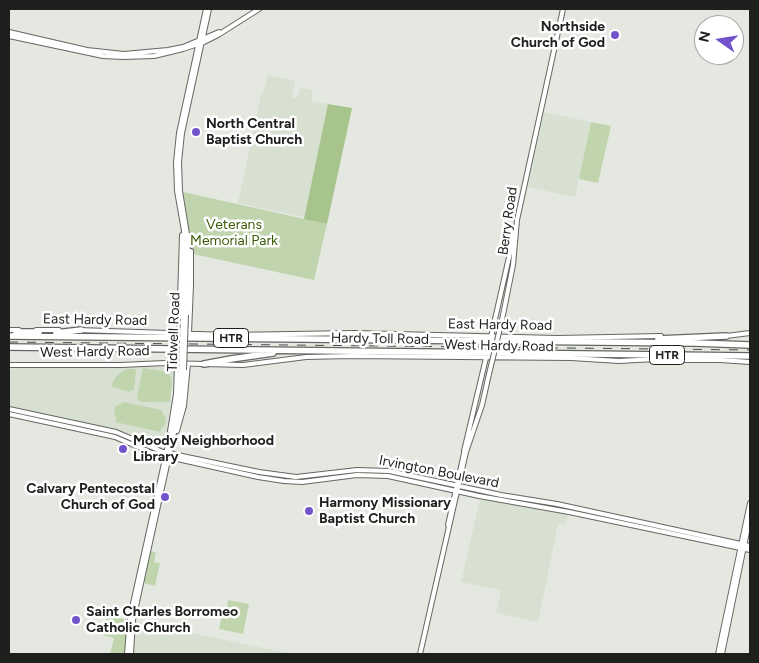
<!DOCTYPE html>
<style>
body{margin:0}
#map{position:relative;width:759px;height:663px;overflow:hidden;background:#e4e8e1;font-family:Figtree,sans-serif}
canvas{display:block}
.frame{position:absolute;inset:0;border:10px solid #1e201d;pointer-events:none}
.north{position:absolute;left:694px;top:15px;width:50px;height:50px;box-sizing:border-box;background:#fff;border:1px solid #a5a6a5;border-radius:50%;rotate:283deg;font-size:14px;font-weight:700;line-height:20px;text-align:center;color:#1e201d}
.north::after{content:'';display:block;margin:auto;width:18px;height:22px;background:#7353cc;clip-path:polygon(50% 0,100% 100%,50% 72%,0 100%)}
</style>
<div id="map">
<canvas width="759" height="663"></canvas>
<div class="frame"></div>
<div class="north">N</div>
</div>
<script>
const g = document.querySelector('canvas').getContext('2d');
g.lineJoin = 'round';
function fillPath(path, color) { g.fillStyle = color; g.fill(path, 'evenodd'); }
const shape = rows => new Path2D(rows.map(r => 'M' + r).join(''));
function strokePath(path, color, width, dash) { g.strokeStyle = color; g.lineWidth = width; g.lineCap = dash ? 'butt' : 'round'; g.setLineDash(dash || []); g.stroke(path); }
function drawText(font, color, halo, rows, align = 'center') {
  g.font = font + ' Figtree,sans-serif'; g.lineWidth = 5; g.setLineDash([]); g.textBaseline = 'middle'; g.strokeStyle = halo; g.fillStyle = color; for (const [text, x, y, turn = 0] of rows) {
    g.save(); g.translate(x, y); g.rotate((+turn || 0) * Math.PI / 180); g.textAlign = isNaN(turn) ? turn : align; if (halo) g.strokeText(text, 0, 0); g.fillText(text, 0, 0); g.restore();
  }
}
fillPath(shape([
 [268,75,295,81,292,97,297,98,300,87,313,90,311,101,328,104,305,217,238,203,261,95,264,91],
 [544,112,591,122,575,197,528,187],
 [57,366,175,367,165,443,160,448,122,431,9,407,9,369],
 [480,499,568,514,566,525,558,524,538,622,496,613,501,590,461,582],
 [136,621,181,631,182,632,187,633,187,632,286,653,286,654,133,654]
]), '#d8e0d1');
fillPath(shape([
 [591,122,611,126,598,183,579,179],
 [183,192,327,224,314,280,193,254],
 [143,368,163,371,170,375,172,382,170,402,140,402,137,398],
 [127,369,136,369,134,389,129,392,111,386,116,376],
 [124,402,161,410,166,419,165,425,160,430,161,432,115,422,117,420,114,414,115,407],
 [151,551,156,553,154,562,160,563,155,586,144,583],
 [228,600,249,604,243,634,219,629,223,610,227,607],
 [107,615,128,620,125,654,110,654,114,638,102,635]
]), '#c0d5ae');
fillPath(shape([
 [328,104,352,108,327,224,304,219]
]), '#a7c48c');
const secondary = shape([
 [9,32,87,50,124,54,168,50,183,47,219,32],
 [9,36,103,56,123,57,154,56,183,49,204,42,218,35,259,9],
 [183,315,185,252,184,231,177,191,176,162,179,133,206,9],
 [186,315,188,253,187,234,180,191,179,162,182,133,209,9],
 [502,320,513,265,517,220,563,9],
 [9,330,19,330],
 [36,330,59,330],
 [78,330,228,335,355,333,557,338,661,336],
 [179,333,182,235],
 [189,333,191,285,191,251],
 [726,336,750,333],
 [491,337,514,235],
 [673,360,720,360,750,362],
 [9,365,121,365,165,363,243,365,306,357,350,356,571,358,619,361,656,359],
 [9,409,116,432,163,452,259,472,296,477,357,470,389,471,501,495,557,504,750,546],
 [9,414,115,437,152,453,164,456,258,477,284,481,302,482,357,475,388,476,479,496,569,512,750,550],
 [170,431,176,394,177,364],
 [177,431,184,406,188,364],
 [464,451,486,358],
 [448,525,465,449],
 [127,654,130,617,178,400,181,370],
 [131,654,133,620,181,401,184,370],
 [420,654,466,452,482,405,489,374],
 [718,654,750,503],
 [722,654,750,517]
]);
const highway = shape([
 [16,332,39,332],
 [56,333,81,330],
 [9,336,695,343,750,345],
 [358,336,409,337],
 [658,339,726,336],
 [9,347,750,356],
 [654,359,675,360],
 [204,364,231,359,273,353]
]);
strokePath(secondary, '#646761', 6);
strokePath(highway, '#646761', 8);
strokePath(secondary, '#fff', 4);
strokePath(highway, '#fff', 5.5);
strokePath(shape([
 [9,342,750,350]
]), '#484b47', 1, [9, 9]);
const secondaryBridge = shape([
 [181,370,183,315],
 [184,370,186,315],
 [489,374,502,320]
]);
strokePath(secondaryBridge, '#646761', 6, []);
strokePath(secondaryBridge, '#fff', 4);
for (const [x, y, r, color] of [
 [615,35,5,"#7353cc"],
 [196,132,5,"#7353cc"],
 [123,449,5,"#7353cc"],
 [165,497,5,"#7353cc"],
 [309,511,5,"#7353cc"],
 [76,620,5,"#7353cc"]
]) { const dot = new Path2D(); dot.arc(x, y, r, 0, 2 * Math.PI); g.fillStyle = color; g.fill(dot); strokePath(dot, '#fff', 2); }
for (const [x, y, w] of [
 [231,338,35],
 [667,355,35]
]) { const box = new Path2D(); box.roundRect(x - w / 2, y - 9.5, w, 19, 4); g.fillStyle = '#fff'; g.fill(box); strokePath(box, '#1e201d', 1); }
drawText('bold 12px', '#1e201d', null, [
 ["HTR",231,338],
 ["HTR",667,355]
]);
drawText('bold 14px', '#1e201d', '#fff', [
 ["Northside",605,27,"right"],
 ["Church of God",605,43,"right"],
 ["North Central",206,124],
 ["Baptist Church",206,140],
 ["Moody Neighborhood",133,441],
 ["Library",133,457],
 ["Calvary Pentecostal",155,489,"right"],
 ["Church of God",155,505,"right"],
 ["Harmony Missionary",319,503],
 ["Baptist Church",319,519],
 ["Saint Charles Borromeo",86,612],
 ["Catholic Church",86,628]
], 'left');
drawText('14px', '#1e201d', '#fff', [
 ["Berry Road",508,221,-82],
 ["East Hardy Road",95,320,1],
 ["East Hardy Road",500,325,1],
 ["Tidwell Road",174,332,-88],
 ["Hardy Toll Road",380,339,1],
 ["West Hardy Road",499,346,1],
 ["West Hardy Road",95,352,-1],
 ["Irvington Boulevard",439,472,11]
]);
drawText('14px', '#3a5c07', '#fff', [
 ["Veterans",234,225],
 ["Memorial Park",234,241]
]);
</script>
